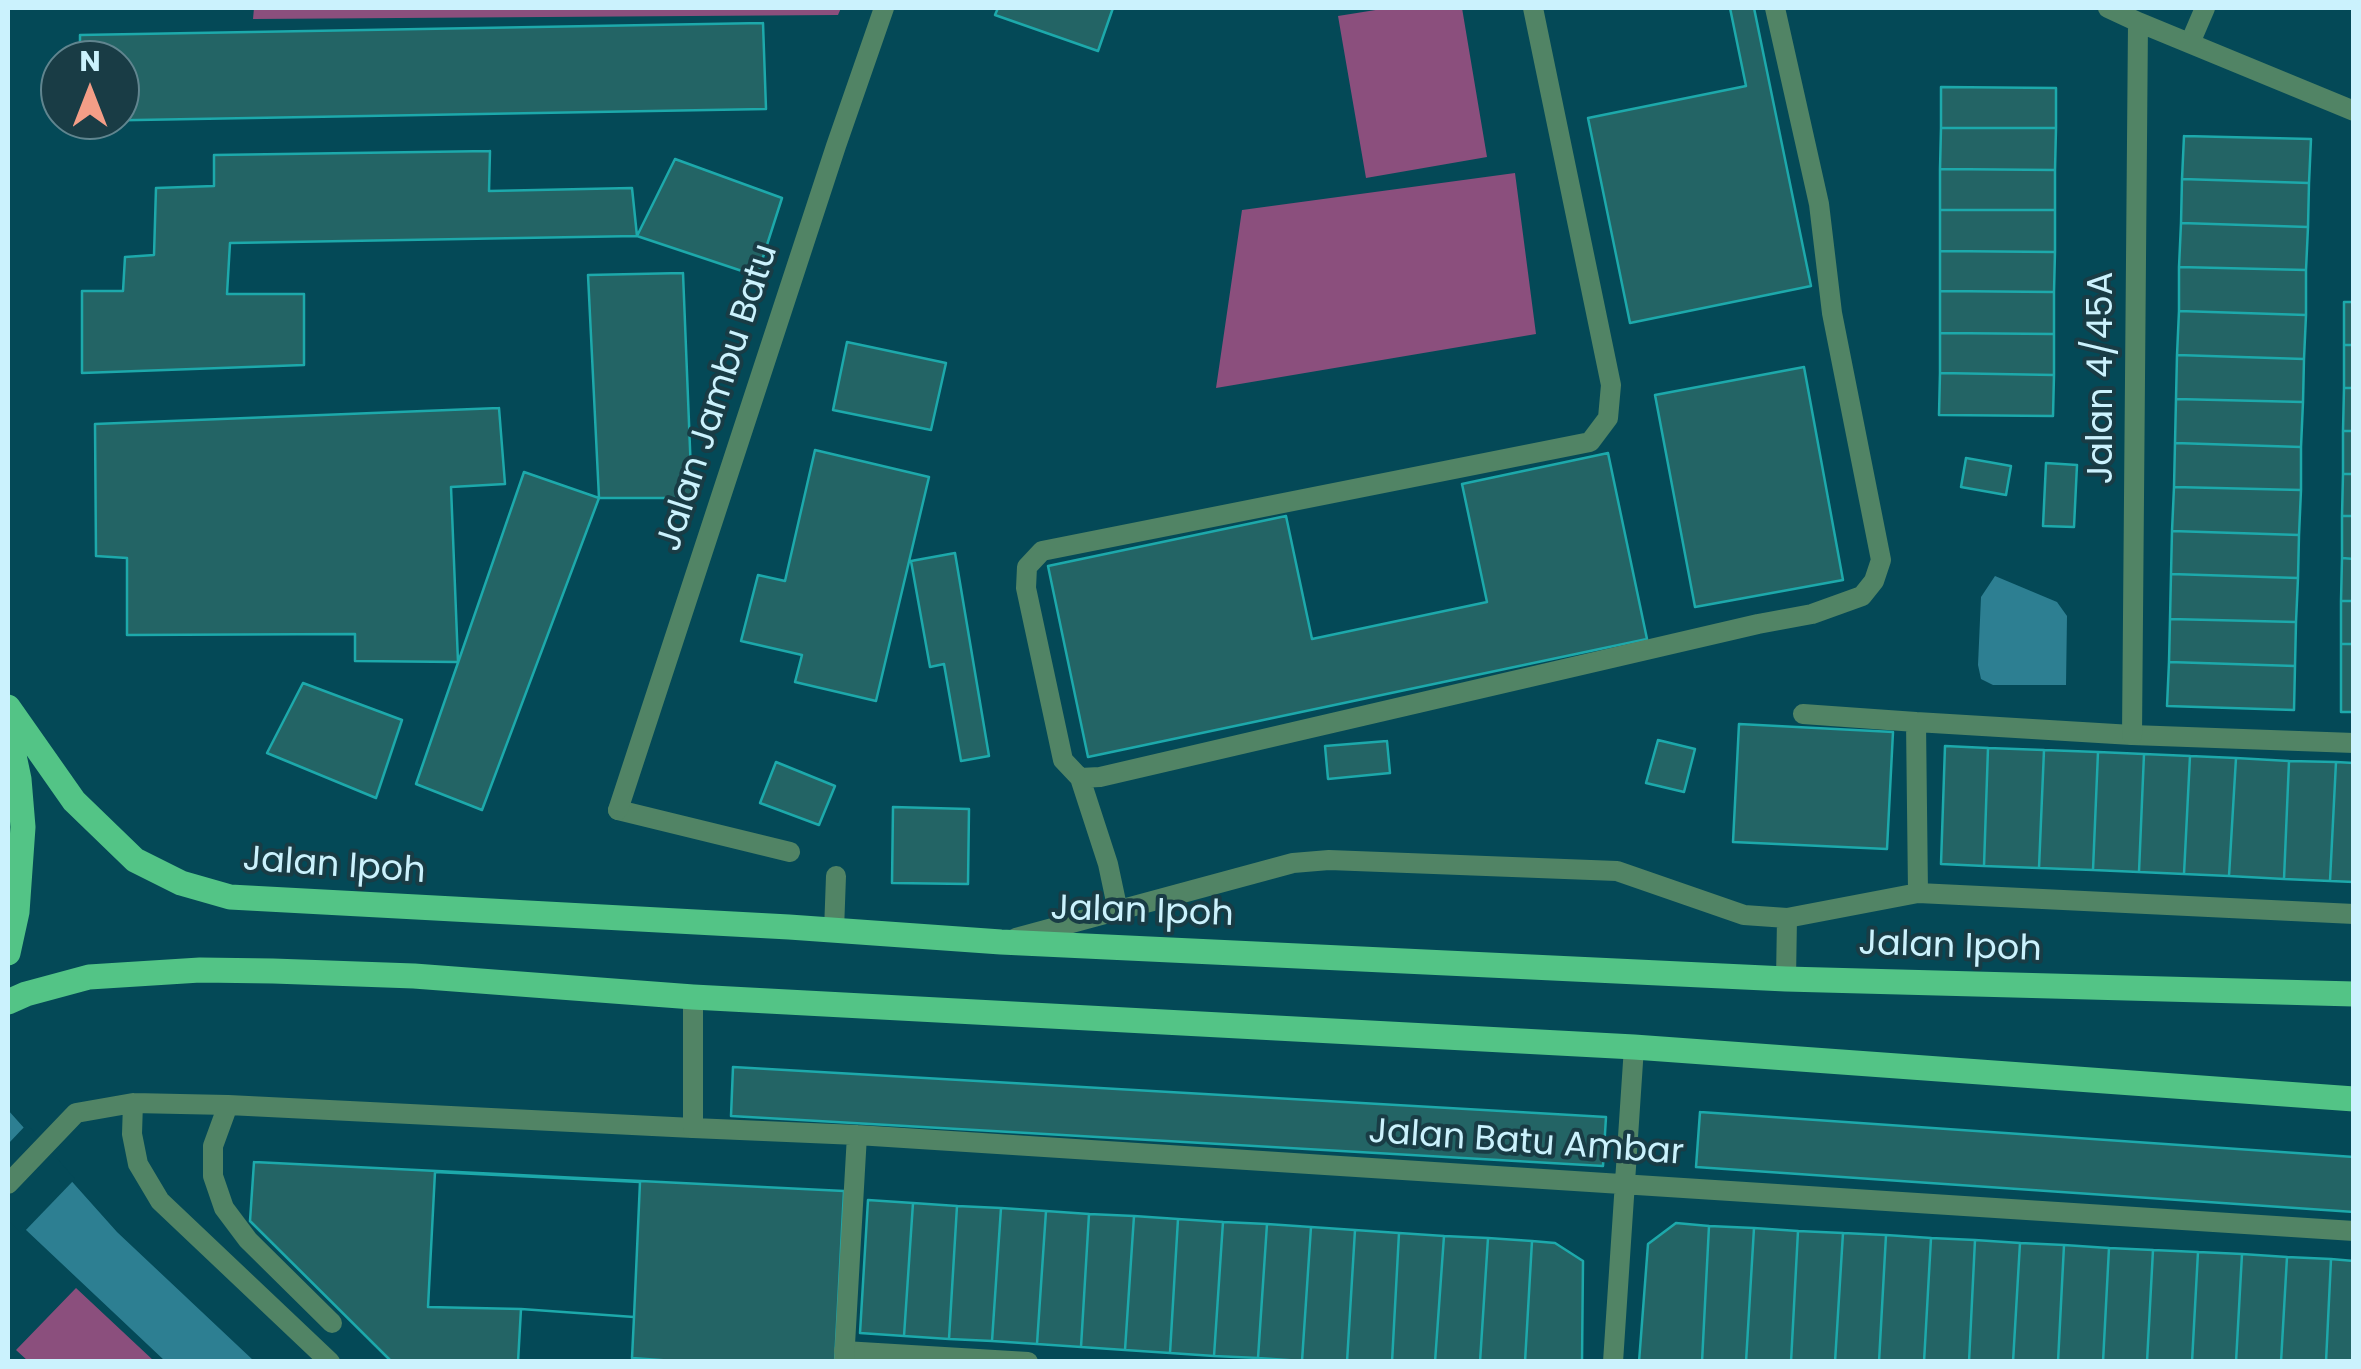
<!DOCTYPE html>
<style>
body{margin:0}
#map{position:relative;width:2361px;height:1369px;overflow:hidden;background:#044957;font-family:Poppins,sans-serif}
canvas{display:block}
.frame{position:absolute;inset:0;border:10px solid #cbf2fd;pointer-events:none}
.north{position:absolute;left:40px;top:40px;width:100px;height:100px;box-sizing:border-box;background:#193c45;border:2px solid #60858f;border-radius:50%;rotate:0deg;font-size:28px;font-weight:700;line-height:40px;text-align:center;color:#cbf2fd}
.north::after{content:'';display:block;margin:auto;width:35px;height:45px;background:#f49e87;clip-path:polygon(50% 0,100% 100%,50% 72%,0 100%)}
</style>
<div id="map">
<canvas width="2361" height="1369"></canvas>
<div class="frame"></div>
<div class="north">N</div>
</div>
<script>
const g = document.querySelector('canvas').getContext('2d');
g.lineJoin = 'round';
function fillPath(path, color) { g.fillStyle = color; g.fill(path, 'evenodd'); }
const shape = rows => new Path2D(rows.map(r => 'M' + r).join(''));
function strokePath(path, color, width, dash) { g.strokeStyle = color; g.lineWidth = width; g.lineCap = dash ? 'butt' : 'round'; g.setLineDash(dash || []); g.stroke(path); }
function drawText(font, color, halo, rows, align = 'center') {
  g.font = font + ' Poppins,sans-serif'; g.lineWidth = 8; g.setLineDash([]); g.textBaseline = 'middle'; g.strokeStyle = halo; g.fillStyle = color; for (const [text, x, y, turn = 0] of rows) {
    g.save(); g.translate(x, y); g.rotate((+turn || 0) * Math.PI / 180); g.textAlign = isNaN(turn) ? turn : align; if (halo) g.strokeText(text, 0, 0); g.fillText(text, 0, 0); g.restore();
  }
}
fillPath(shape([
 [254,8,841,8,838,15,253,19],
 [1388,8,1462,8,1487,157,1366,178,1338,16],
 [1515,173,1536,334,1216,388,1242,210],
 [76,1288,154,1361,28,1361,16,1350]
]), '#8b4f7d');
fillPath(shape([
 [1995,576,2057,602,2067,616,2066,685,1993,685,1981,679,1978,665,1981,597],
 [8,1110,117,1232,254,1361,165,1361,8,1213]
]), '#2d7f92');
fillPath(shape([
 [27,1124,75,1179,22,1234,8,1220,8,1144]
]), '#044957');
const building = shape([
 [998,8,1113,8,1098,51,995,15,998,8],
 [1730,8,1754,8,1811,286,1630,323,1588,118,1746,86,1730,8],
 [763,23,766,109,80,121,120,120,120,60,80,60,80,35,763,23],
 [1941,87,2056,88,2056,128,1941,128,1941,87],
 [1941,128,2056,128,2055,170,1940,169,1941,128],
 [2184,136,2311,139,2309,183,2182,179,2184,136],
 [490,151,489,191,632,188,637,236,230,243,227,294,304,294,304,365,82,373,82,291,123,291,125,257,154,255,156,188,214,186,214,155,490,151],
 [675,159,782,198,757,276,637,236,675,159],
 [1940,169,2055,170,2055,210,1940,210,1940,169],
 [2182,179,2309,183,2308,227,2181,223,2182,179],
 [1940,210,2055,210,2055,252,1940,251,1940,210],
 [2181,223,2308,227,2306,270,2179,267,2181,223],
 [1940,251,2055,252,2054,292,1940,291,1940,251],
 [2179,267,2306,270,2306,315,2179,311,2179,267],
 [683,273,692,498,599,498,588,275,683,273],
 [1940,291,2054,292,2054,334,1940,333,1940,291],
 [2344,302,2354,302,2354,345,2344,345,2344,302],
 [2179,311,2306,315,2304,359,2177,355,2179,311],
 [1940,333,2054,334,2054,375,1940,373,1940,333],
 [847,342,946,363,931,430,833,410,847,342],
 [2344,345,2354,345,2354,388,2344,388,2344,345],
 [2177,355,2304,359,2303,402,2176,399,2177,355],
 [1804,367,1843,580,1695,607,1655,395,1804,367],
 [1940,373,2054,375,2053,416,1939,415,1940,373],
 [2344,388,2354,388,2354,431,2343,431,2344,388],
 [2176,399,2303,402,2301,447,2175,443,2176,399],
 [499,408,505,484,451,487,458,662,355,661,355,634,127,635,127,558,96,556,95,424,499,408],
 [2343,431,2354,431,2354,474,2343,474,2343,431],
 [2175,443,2301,447,2301,490,2174,487,2175,443],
 [815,450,929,477,876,701,795,682,802,655,741,641,758,575,785,581,815,450],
 [1608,453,1647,639,1088,757,1048,566,1286,516,1312,639,1487,602,1462,484,1608,453],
 [1966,458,2011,466,2006,495,1961,487,1966,458],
 [2046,463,2077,465,2074,527,2043,526,2046,463],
 [524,472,599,498,482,810,416,784,524,472],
 [2343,474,2354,474,2354,516,2342,516,2343,474],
 [2174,487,2301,490,2299,535,2172,531,2174,487],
 [2342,516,2354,516,2354,559,2342,558,2342,516],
 [2172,531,2299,535,2298,578,2171,574,2172,531],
 [955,553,989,756,961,761,944,664,930,667,911,561,955,553],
 [2342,558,2354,559,2354,601,2341,601,2342,558],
 [2171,574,2298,578,2296,622,2170,619,2171,574],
 [2341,601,2354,601,2354,644,2341,644,2341,601],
 [2170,619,2296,622,2295,666,2169,662,2170,619],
 [2341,644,2354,644,2354,712,2341,712,2341,644],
 [2169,662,2295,666,2294,710,2167,706,2169,662],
 [303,683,402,720,376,798,267,753,303,683],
 [1739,724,1893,732,1887,849,1733,842,1739,724],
 [1658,740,1695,749,1684,792,1646,783,1658,740],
 [1387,741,1390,773,1328,779,1325,746,1387,741],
 [1945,746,1988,748,1984,866,1941,864,1945,746],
 [1988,748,2044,750,2039,868,1984,866,1988,748],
 [2044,750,2098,752,2093,870,2039,868,2044,750],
 [2098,752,2144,754,2139,872,2093,870,2098,752],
 [2144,754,2190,756,2184,874,2139,872,2144,754],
 [2190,756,2236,758,2229,876,2184,874,2190,756],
 [2236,758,2289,761,2284,879,2229,876,2236,758],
 [2289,761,2336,762,2330,881,2284,879,2289,761],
 [776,762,835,786,819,825,760,803,776,762],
 [2336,762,2354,763,2354,882,2330,881,2336,762],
 [893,807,969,809,968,884,892,883,893,807],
 [733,1067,1606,1117,1603,1166,731,1116,733,1067],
 [1700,1112,2354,1157,2354,1212,1696,1167,1700,1112],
 [254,1162,844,1191,835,1362,392,1362,250,1221,254,1162],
 [435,1172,640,1182,634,1317,521,1309,428,1307,435,1172],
 [868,1200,913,1203,904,1336,860,1333,868,1200],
 [913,1203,957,1206,949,1339,904,1336,913,1203],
 [957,1206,1001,1208,992,1341,949,1339,957,1206],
 [1001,1208,1046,1211,1037,1344,992,1341,1001,1208],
 [1046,1211,1089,1214,1081,1347,1037,1344,1046,1211],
 [1089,1214,1134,1216,1125,1350,1081,1347,1089,1214],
 [1134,1216,1178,1219,1170,1353,1125,1350,1134,1216],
 [1178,1219,1223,1222,1214,1356,1170,1353,1178,1219],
 [1223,1222,1267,1224,1258,1358,1214,1356,1223,1222],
 [1676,1223,1709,1226,1702,1362,1639,1362,1648,1244,1676,1223],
 [1267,1224,1311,1227,1302,1361,1258,1358,1267,1224],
 [1709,1226,1754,1228,1746,1362,1702,1362,1709,1226],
 [1311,1227,1355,1230,1347,1362,1302,1361,1311,1227],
 [1754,1228,1798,1231,1791,1362,1746,1362,1754,1228],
 [1355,1230,1399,1233,1392,1362,1347,1362,1355,1230],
 [1798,1231,1843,1233,1835,1362,1791,1362,1798,1231],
 [1399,1233,1444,1236,1435,1362,1392,1362,1399,1233],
 [1843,1233,1886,1235,1879,1362,1835,1362,1843,1233],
 [1886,1235,1931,1238,1924,1362,1879,1362,1886,1235],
 [1444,1236,1488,1238,1480,1362,1435,1362,1444,1236],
 [1488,1238,1532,1241,1525,1362,1480,1362,1488,1238],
 [1931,1238,1975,1240,1969,1362,1924,1362,1931,1238],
 [1975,1240,2020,1243,2013,1362,1969,1362,1975,1240],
 [1532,1241,1555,1243,1583,1261,1582,1362,1525,1362,1532,1241],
 [2020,1243,2064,1245,2058,1362,2013,1362,2020,1243],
 [2064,1245,2109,1248,2103,1362,2058,1362,2064,1245],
 [2109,1248,2153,1250,2147,1362,2103,1362,2109,1248],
 [2153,1250,2198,1252,2192,1362,2147,1362,2153,1250],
 [2198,1252,2242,1254,2236,1362,2192,1362,2198,1252],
 [2242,1254,2287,1257,2281,1362,2236,1362,2242,1254],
 [2287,1257,2331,1259,2326,1362,2281,1362,2287,1257],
 [2331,1259,2354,1261,2354,1362,2326,1362,2331,1259],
 [521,1309,634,1317,632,1358,688,1362,518,1362,521,1309]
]);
fillPath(building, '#236465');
strokePath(building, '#1da9ab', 2.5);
strokePath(shape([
 [1533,8,1611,385,1608,418,1590,442,1042,551,1027,567,1026,588,1063,760,1080,778,1100,777,1758,624,1812,614,1862,596,1874,581,1881,560,1832,313,1819,204,1775,8],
 [1803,714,1916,722],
 [1080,778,1108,864,1118,911],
 [618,810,790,852],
 [1918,893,1916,722,2132,735,2354,743],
 [834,931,836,876],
 [1016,938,1293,863,1329,860,1617,871,1744,915,1787,918,1918,893,2354,914],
 [1786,979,1787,918],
 [133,1103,132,1134,138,1164,160,1201,330,1362],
 [228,1105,213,1146,213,1176,224,1208,248,1240,332,1323],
 [8,1184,76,1113,133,1103,228,1105,693,1128],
 [844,1351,1028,1362]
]), '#518465', 20);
strokePath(shape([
 [2108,8,2138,22,2354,111],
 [2190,43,2205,8],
 [2132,735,2138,22],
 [618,810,836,146,884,8],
 [693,997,693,1128,857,1135,2354,1231],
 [844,1362,857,1135],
 [1613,1362,1634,1047]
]), '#518465', 20);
strokePath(shape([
 [8,707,74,801,135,860,181,883,230,897,789,927,1001,942,1786,979,2354,994],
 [8,727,19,779,23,827,17,912,8,953],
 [8,1002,26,994,89,977,200,970,273,971,414,976,693,997,1634,1047,2354,1099]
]), '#53c486', 25);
drawText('35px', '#cbf2fd', '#193c45', [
 ["Jalan 4/45A",2103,378,-90],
 ["Jalan Jambu Batu",719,398,-72],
 ["Jalan Ipoh",334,867,4],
 ["Jalan Ipoh",1142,913,2],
 ["Jalan Ipoh",1950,948,2],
 ["Jalan Batu Ambar",1526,1144,4]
]);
</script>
